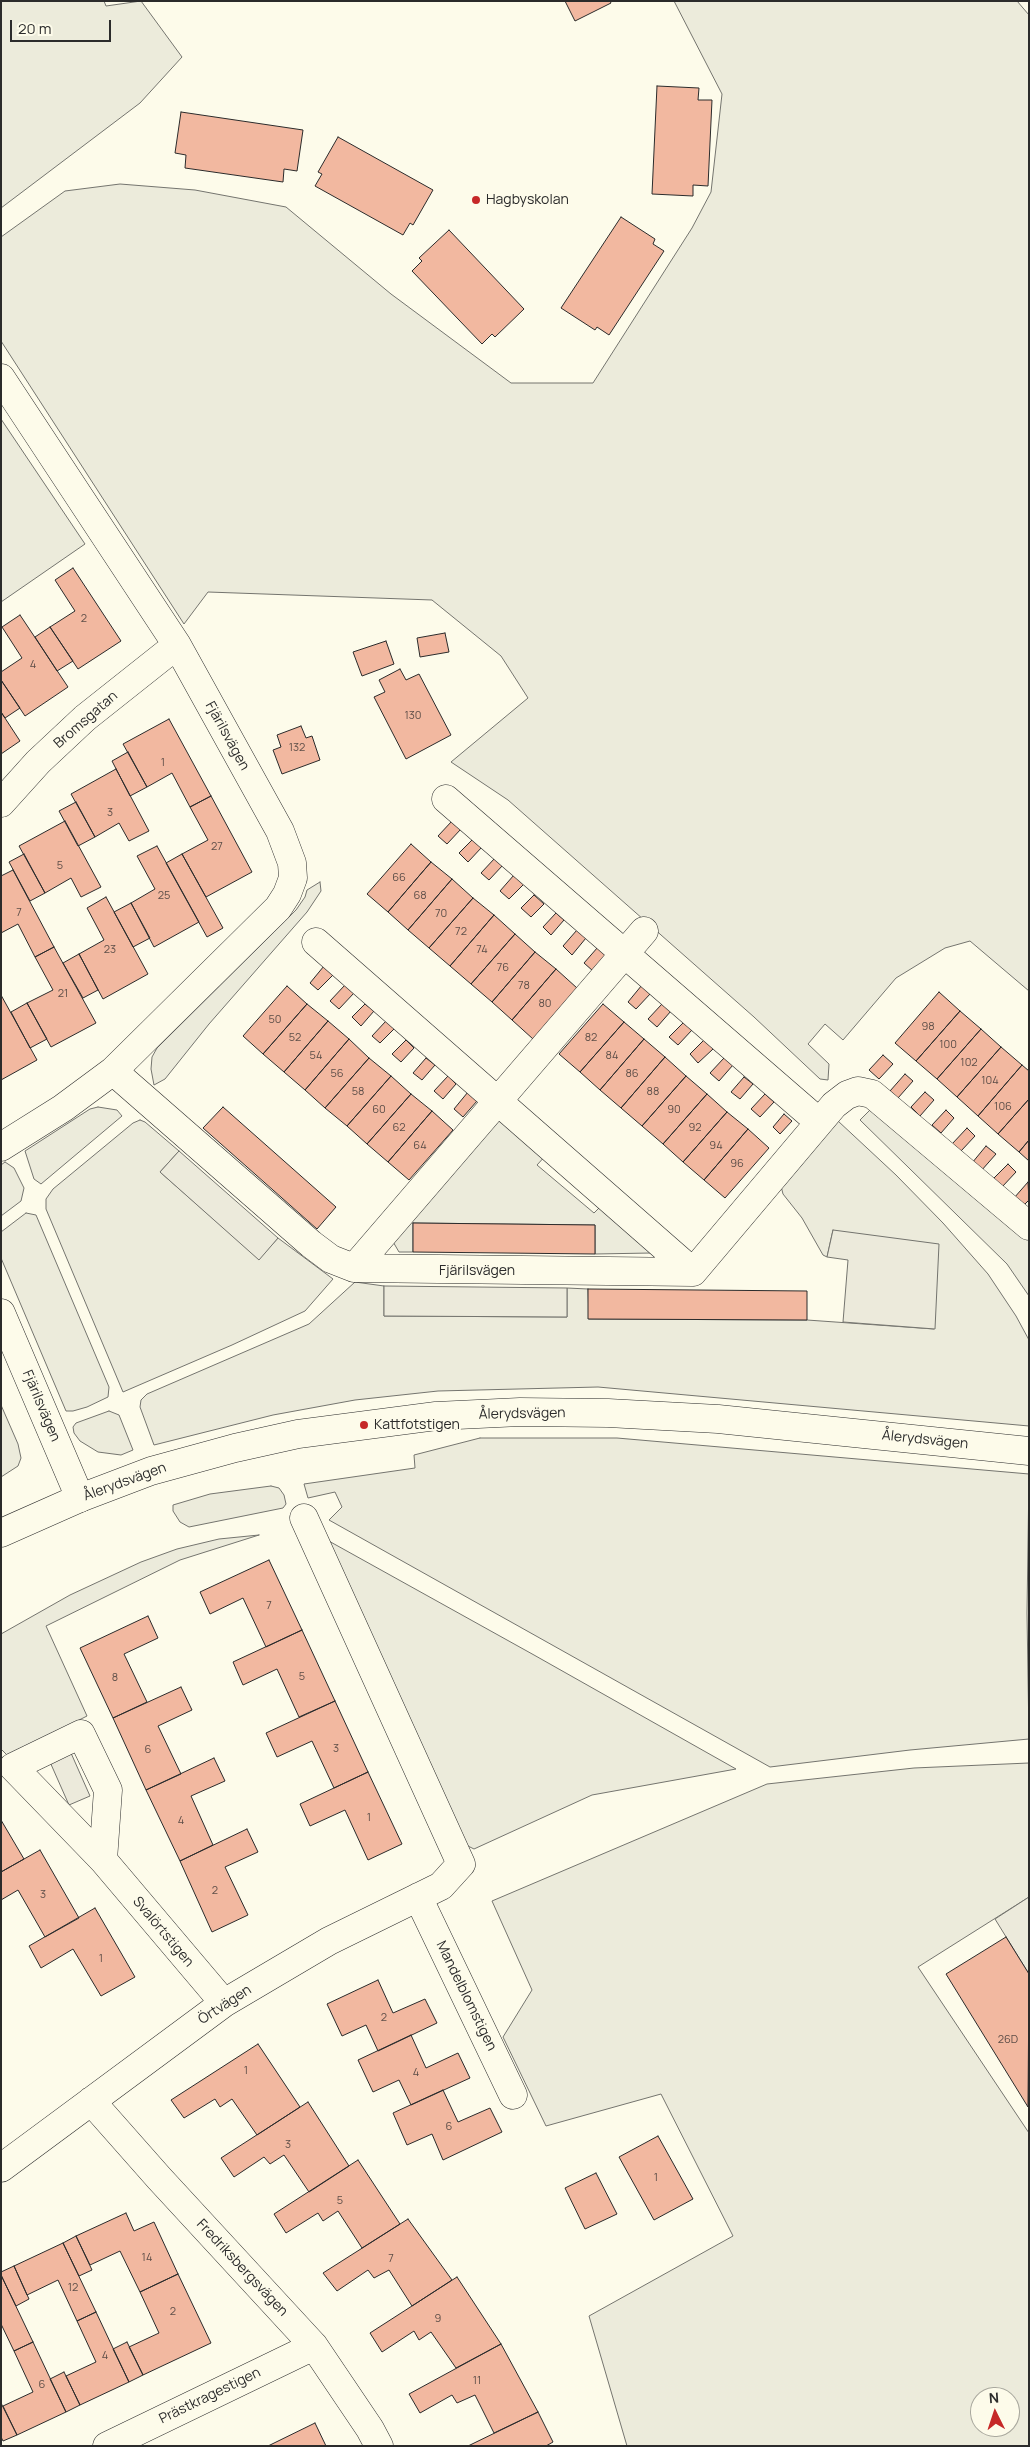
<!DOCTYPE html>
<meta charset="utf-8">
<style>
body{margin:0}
#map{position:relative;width:1030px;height:2447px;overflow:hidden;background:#fdfbea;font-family:Manrope,sans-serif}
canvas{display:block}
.frame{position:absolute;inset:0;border:2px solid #2b2b2b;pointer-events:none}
.north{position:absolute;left:970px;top:2387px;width:50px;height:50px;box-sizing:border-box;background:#fdfbea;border:1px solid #a9a89e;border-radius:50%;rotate:356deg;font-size:14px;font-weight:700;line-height:20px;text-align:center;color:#2b2b2b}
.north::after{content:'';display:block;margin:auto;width:18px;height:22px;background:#c62828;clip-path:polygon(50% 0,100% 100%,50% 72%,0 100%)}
.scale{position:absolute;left:10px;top:20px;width:101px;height:22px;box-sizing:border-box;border:2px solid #2b2b2b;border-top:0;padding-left:6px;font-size:15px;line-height:18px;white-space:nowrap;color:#2b2b2b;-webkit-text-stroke:4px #fdfbea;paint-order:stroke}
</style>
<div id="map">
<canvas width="1030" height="2447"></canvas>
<div class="frame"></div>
<div class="north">N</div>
<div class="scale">20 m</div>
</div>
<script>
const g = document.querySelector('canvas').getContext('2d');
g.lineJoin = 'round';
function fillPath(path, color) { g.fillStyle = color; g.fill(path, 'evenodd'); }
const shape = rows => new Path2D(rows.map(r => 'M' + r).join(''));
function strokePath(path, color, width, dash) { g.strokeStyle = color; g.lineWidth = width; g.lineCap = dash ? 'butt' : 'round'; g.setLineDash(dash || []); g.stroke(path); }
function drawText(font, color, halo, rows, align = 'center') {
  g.font = font + ' Manrope,sans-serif'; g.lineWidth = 4; g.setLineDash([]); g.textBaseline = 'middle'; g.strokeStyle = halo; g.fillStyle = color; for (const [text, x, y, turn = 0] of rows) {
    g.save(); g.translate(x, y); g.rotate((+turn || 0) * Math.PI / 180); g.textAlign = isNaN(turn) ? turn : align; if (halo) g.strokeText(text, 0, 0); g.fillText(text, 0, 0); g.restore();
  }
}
const green = shape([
 [1,1,104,1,106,6,141,1,182,57,140,103,1,208,1,1],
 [674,1,1017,1,1029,15,1029,991,970,941,945,948,896,978,843,1040,825,1024,808,1044,829,1064,828,1080,820,1079,754,1017,508,800,451,762,528,698,501,656,432,600,208,592,184,624,1,341,1,237,65,191,120,184,195,190,286,207,391,294,511,383,593,383,692,228,711,192,722,94,674,1],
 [1,419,85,544,1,602,1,419],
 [320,882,321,891,307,912,209,1024,165,1079,154,1085,151,1069,152,1057,157,1048,296,910,305,897,307,890,320,882],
 [874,1106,1029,1237,1029,1296,1007,1264,860,1120,874,1106],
 [98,1107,117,1110,122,1116,41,1184,34,1179,25,1151,90,1109,98,1107],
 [495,1117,547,1154,537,1165,594,1213,604,1203,651,1253,595,1254,595,1225,413,1223,413,1252,399,1252,392,1240,495,1117],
 [140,1120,145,1122,179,1151,160,1172,259,1259,278,1238,333,1279,305,1311,232,1345,123,1392,46,1209,46,1199,53,1189,133,1123,140,1120],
 [838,1121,896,1175,943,1223,988,1274,1016,1316,1029,1340,1029,1426,598,1387,438,1391,355,1400,273,1415,154,1445,140,1407,141,1400,147,1394,309,1324,355,1282,384,1286,384,1316,567,1317,567,1288,588,1289,589,1319,807,1320,934,1329,833,1230,827,1257,823,1255,802,1218,783,1194,781,1186,838,1121],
 [5,1162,14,1168,24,1188,21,1201,1,1216,1,1165,5,1162],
 [26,1213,36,1215,109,1387,108,1397,87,1407,73,1411,66,1411,1,1258,1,1232,26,1213],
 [1,1405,18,1444,21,1458,18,1466,1,1477,1,1405],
 [109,1411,119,1415,133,1450,121,1455,98,1452,80,1441,74,1433,73,1427,76,1423,109,1411],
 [480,1438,617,1438,1029,1474,1027,1613,1029,1739,910,1750,770,1767,329,1520,342,1507,335,1492,308,1498,304,1484,415,1468,414,1455,480,1438],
 [271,1486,279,1488,284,1495,286,1504,283,1508,189,1527,180,1522,173,1511,173,1505,210,1494,271,1486],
 [259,1535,180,1560,46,1626,87,1716,8,1756,1,1749,1,1634,70,1595,141,1562,177,1549,219,1539,259,1535],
 [318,1535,534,1655,736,1769,592,1795,474,1849,466,1845,318,1535],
 [1029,1763,1029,1897,918,1967,1029,2133,1029,2446,627,2446,589,2316,733,2236,661,2094,546,2126,503,2037,532,1990,492,1901,767,1784,914,1768,1029,1763],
 [980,2397,1010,2397,1010,2427,980,2427,980,2397]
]);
fillPath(green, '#ecebdb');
strokePath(green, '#74746e', 1);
const parking = shape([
 [179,1151,278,1238,259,1260,160,1172,179,1151],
 [833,1230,939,1244,935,1329,843,1322,848,1260,827,1257,833,1230],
 [384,1286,567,1288,567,1317,384,1316,384,1286],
 [71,1753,90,1796,69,1805,50,1762,71,1753],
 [1029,1897,1029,1974,995,1919,1029,1897]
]);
fillPath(parking, '#eceadb');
strokePath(parking, '#74746e', 1);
const building = shape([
 [565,1,610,1,611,3,575,21,565,1],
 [657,86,699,88,698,100,712,100,708,186,693,185,693,196,652,194,657,86],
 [181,112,303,130,297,171,284,169,283,182,185,168,186,155,175,153,181,112],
 [338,137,433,190,413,225,410,223,403,235,315,186,322,174,318,172,338,137],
 [621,217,655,239,653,244,664,251,609,335,597,327,595,330,561,308,621,217],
 [449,230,524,309,495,337,492,334,482,344,412,271,422,261,419,258,449,230],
 [73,568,121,641,78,669,50,627,75,611,55,580,73,568],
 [20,615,68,687,25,716,1,680,1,672,22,658,2,627,20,615],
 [50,627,73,661,57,671,35,637,50,627],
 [445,633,449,652,420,657,417,638,445,633],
 [386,641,394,664,362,676,353,652,386,641],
 [400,669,406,680,419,674,451,735,406,759,374,697,385,692,379,680,400,669],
 [1,680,20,708,5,718,1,712,1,680],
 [1,712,20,741,1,754,1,712],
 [169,719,211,796,190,807,172,773,147,787,123,744,169,719],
 [301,726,306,738,312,736,320,760,282,774,273,750,281,747,277,735,301,726],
 [128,752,147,787,130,796,112,761,128,752],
 [116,769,149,831,129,841,119,823,95,837,71,794,116,769],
 [211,796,252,872,206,897,182,854,208,840,190,807,211,796],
 [76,802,95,837,78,846,59,811,76,802],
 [65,821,101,887,81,897,71,878,45,893,19,846,65,821],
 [452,821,461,829,447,844,438,836,452,821],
 [473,839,482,847,468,862,459,853,473,839],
 [411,844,431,862,388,912,367,894,411,844],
 [157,846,199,922,154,947,131,903,155,889,137,856,157,846],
 [24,854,45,893,30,901,9,862,24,854],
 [182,854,223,928,207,937,166,863,182,854],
 [495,858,503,865,489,880,481,873,495,858],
 [431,862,452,879,408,930,388,912,431,862],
 [13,870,54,947,35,957,18,924,1,933,1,876,13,870],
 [514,875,524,884,509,899,500,891,514,875],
 [452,879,473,898,429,948,408,930,452,879],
 [534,895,544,904,531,917,521,908,534,895],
 [106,897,148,974,103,999,79,954,104,940,87,908,106,897],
 [473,898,494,915,450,966,429,948,473,898],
 [131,903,150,938,133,947,114,912,131,903],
 [556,913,564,920,551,935,543,927,556,913],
 [494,915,515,934,471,984,450,966,494,915],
 [577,930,586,938,572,955,563,946,577,930],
 [515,934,535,952,492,1002,471,984,515,934],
 [54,947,96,1023,51,1047,27,1003,53,990,35,957,54,947],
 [598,947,607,956,593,971,584,963,598,947],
 [535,952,556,969,512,1020,492,1002,535,952],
 [79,954,98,990,83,998,63,963,79,954],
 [324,966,333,975,318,990,310,983,324,966],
 [556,969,577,988,533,1039,512,1020,556,969],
 [345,985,354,993,339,1009,330,1001,345,985],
 [642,985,651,993,636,1009,628,1002,642,985],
 [287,986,307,1004,263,1054,243,1036,287,986],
 [939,992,960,1011,916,1061,895,1043,939,992],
 [1,995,37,1060,1,1080,1,995],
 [27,1003,47,1039,30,1048,11,1012,27,1003],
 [307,1004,328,1021,284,1072,263,1054,307,1004],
 [365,1004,374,1011,361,1026,352,1017,365,1004],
 [603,1004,624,1022,580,1072,559,1054,603,1004],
 [662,1004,671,1011,657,1027,648,1019,662,1004],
 [960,1011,981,1029,937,1079,916,1061,960,1011],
 [328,1021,349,1039,305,1090,284,1072,328,1021],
 [386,1021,394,1029,380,1043,372,1036,386,1021],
 [624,1022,644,1039,600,1090,580,1072,624,1022],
 [684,1022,692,1030,678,1045,669,1037,684,1022],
 [981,1029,1001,1047,957,1097,937,1079,981,1029],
 [349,1039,369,1058,325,1108,305,1090,349,1039],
 [644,1039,665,1057,621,1108,600,1090,644,1039],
 [406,1040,414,1048,401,1062,392,1054,406,1040],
 [704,1040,713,1049,698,1063,690,1054,704,1040],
 [1001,1047,1022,1065,978,1116,957,1097,1001,1047],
 [883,1055,893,1064,879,1079,869,1070,883,1055],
 [665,1057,686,1076,642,1126,621,1108,665,1057],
 [369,1058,391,1076,347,1126,325,1108,369,1058],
 [426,1058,435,1065,422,1080,413,1073,426,1058],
 [724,1058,733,1065,719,1081,710,1073,724,1058],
 [1022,1065,1029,1071,1029,1099,998,1134,978,1116,1022,1065],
 [905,1074,913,1081,898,1098,890,1091,905,1074],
 [391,1076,411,1094,367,1144,347,1126,391,1076],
 [448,1076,456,1084,443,1099,434,1091,448,1076],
 [686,1076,707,1094,663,1144,642,1126,686,1076],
 [744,1077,753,1084,740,1099,731,1092,744,1077],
 [468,1092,477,1101,463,1117,454,1109,468,1092],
 [925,1092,934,1100,920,1116,911,1107,925,1092],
 [411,1094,432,1111,388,1162,367,1144,411,1094],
 [707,1094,727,1112,683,1162,663,1144,707,1094],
 [765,1094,774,1102,760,1117,751,1109,765,1094],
 [1029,1099,1029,1140,1019,1152,998,1134,1029,1099],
 [223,1107,336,1207,317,1229,203,1128,223,1107],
 [946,1110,954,1118,941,1133,932,1125,946,1110],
 [432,1111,453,1130,409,1180,388,1162,432,1111],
 [727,1112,748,1129,704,1180,683,1162,727,1112],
 [784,1114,792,1121,780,1134,773,1127,784,1114],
 [967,1128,975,1136,961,1151,952,1144,967,1128],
 [748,1129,769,1148,725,1198,704,1180,748,1129],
 [1029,1140,1029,1161,1019,1152,1029,1140],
 [986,1146,996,1154,981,1171,972,1163,986,1146],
 [1008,1164,1016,1172,1002,1187,993,1179,1008,1164],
 [1028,1182,1029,1200,1023,1206,1014,1198,1028,1182],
 [413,1223,595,1225,595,1254,413,1252,413,1223],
 [588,1289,807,1291,807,1320,588,1319,588,1289],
 [269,1560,302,1630,266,1647,243,1598,210,1614,200,1592,269,1560],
 [148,1616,158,1638,124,1654,147,1702,113,1718,80,1648,148,1616],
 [302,1630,335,1701,299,1717,277,1669,243,1685,233,1662,302,1630],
 [181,1687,192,1710,158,1726,181,1774,146,1790,113,1718,181,1687],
 [335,1701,368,1772,334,1788,312,1741,277,1757,266,1733,335,1701],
 [214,1758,225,1781,191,1796,213,1845,180,1861,146,1790,214,1758],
 [368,1772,402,1844,368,1860,345,1810,310,1826,300,1804,368,1772],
 [1,1820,24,1859,1,1872,1,1820],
 [247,1829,258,1852,225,1867,248,1915,212,1932,180,1861,247,1829],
 [40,1850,79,1918,45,1937,18,1890,1,1900,1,1872,40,1850],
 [95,1908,135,1977,101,1996,73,1949,41,1968,29,1946,95,1908],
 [1006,1937,1029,1974,1028,2107,946,1974,1006,1937],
 [378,1980,393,2013,425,1999,437,2023,378,2051,366,2025,342,2036,327,2004,378,1980],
 [411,2035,426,2068,458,2053,470,2078,411,2105,399,2080,373,2092,358,2060,411,2035],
 [258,2044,300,2107,257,2135,232,2099,220,2107,215,2099,184,2118,171,2100,258,2044],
 [443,2090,458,2122,490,2108,502,2132,443,2160,432,2134,407,2145,393,2113,443,2090],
 [308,2102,349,2166,309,2192,284,2155,270,2164,264,2157,234,2177,221,2158,308,2102],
 [658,2136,693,2199,654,2220,619,2157,658,2136],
 [358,2160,400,2224,362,2248,338,2211,323,2221,318,2213,286,2233,274,2214,358,2160],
 [596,2173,617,2214,585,2229,565,2188,596,2173],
 [126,2213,134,2231,154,2222,178,2274,140,2292,120,2251,90,2265,76,2236,126,2213],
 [408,2219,452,2280,412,2306,389,2270,374,2278,368,2270,337,2291,323,2273,408,2219],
 [76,2236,92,2270,79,2276,63,2243,76,2236],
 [63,2243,96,2312,77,2321,58,2280,27,2295,14,2266,63,2243],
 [14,2266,29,2299,16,2306,1,2275,1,2272,14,2266],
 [178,2274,211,2343,143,2375,129,2347,159,2333,140,2292,178,2274],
 [1,2275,33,2342,14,2351,1,2324,1,2275],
 [457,2277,501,2344,456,2368,431,2332,419,2340,414,2331,382,2352,370,2333,457,2277],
 [96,2312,129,2382,80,2405,66,2376,96,2362,77,2321,96,2312],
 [33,2342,66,2412,17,2435,3,2406,33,2392,14,2351,33,2342],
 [127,2342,143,2375,129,2382,113,2349,127,2342],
 [501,2344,538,2412,494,2433,475,2395,457,2403,452,2395,420,2413,409,2394,501,2344],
 [64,2372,80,2405,66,2412,50,2379,64,2372],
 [1,2403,17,2435,3,2441,1,2437,1,2403],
 [538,2412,553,2442,546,2446,468,2446,538,2412],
 [315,2423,326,2446,268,2446,315,2423]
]);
fillPath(building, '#f2b8a0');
strokePath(building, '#2b2b2b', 1);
const minor = shape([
 [1,378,177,645,280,831,292,863,293,878,287,894,278,908,113,1071,63,1108,1,1147],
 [446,799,819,1122],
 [1,803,38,762,85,718,177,645],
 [316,942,693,1272],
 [113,1071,311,1244,331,1259,354,1268,693,1272],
 [354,1268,644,931],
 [693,1272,834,1105,847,1095,858,1091,872,1094,1029,1226],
 [1,1313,80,1498],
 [103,1860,108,1790,81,1734,13,1767,103,1860,224,2003],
 [418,1897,513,2095],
 [91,2101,159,2178,314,2346,370,2429,379,2446],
 [1,2168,224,2003,329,1941,441,1886,461,1864,304,1518],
 [107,2446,314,2346]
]);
const major = shape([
 [1,1533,80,1498,151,1471,235,1448,298,1434,436,1416,520,1412,608,1413,718,1419,1029,1451]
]);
strokePath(minor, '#2b2b2b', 29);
strokePath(major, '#2b2b2b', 29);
strokePath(minor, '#fdfbea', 28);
strokePath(major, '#fdfbea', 28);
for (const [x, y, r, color] of [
 [476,200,5,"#c62828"],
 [364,1425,5,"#c62828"]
]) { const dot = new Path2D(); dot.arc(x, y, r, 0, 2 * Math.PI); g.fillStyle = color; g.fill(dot); strokePath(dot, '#fdfbea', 2); }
drawText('11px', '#5d4e48', null, [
 ["2",84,619],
 ["4",33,665],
 ["130",413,716],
 ["132",297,748],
 ["1",163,763],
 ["3",110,813],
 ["27",217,847],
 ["5",60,866],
 ["66",399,878],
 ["25",164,896],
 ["68",420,896],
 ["7",19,913],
 ["70",441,914],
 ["72",461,932],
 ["23",110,950],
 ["74",482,950],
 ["76",503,968],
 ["78",524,986],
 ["21",63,994],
 ["80",545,1004],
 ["50",275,1020],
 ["98",928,1027],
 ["52",295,1038],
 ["82",591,1038],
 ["100",948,1045],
 ["54",316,1056],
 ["84",612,1056],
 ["102",969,1063],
 ["56",337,1074],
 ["86",632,1074],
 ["104",990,1081],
 ["58",358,1092],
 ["88",653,1092],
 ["106",1003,1107],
 ["60",379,1110],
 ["90",674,1110],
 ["62",399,1128],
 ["92",695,1128],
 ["64",420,1146],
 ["94",716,1146],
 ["96",737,1164],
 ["7",269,1606],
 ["5",302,1677],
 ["8",115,1678],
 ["3",336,1749],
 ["6",148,1750],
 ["1",369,1818],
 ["4",181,1821],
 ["2",215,1891],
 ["3",43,1895],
 ["1",101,1959],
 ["2",384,2018],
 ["26D",1008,2040],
 ["1",246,2071],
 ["4",416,2073],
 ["6",449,2127],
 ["3",288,2145],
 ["1",656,2178],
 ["5",340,2201],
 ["14",147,2258],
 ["7",391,2259],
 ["12",73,2288],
 ["2",173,2312],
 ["9",438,2319],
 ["4",105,2356],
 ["11",477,2381],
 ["6",42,2385]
]);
drawText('14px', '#2b2b2b', '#fdfbea', [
 ["Hagbyskolan",486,200],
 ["Kattfotstigen",374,1425]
], 'left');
drawText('14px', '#2b2b2b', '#fdfbea', [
 ["Bromsgatan",86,720,-41],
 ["Fjärilsvägen",227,736,61],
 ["Fjärilsvägen",477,1271],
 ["Fjärilsvägen",41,1406,67],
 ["Ålerydsvägen",522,1414,-1],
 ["Ålerydsvägen",925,1440,6],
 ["Ålerydsvägen",125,1482,-20],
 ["Svalörtstigen",163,1932,50],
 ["Mandelblomstigen",466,1996,64],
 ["Örtvägen",225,2005,-33],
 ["Fredriksbergsvägen",242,2268,47],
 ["Prästkragestigen",210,2396,-26]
]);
</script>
